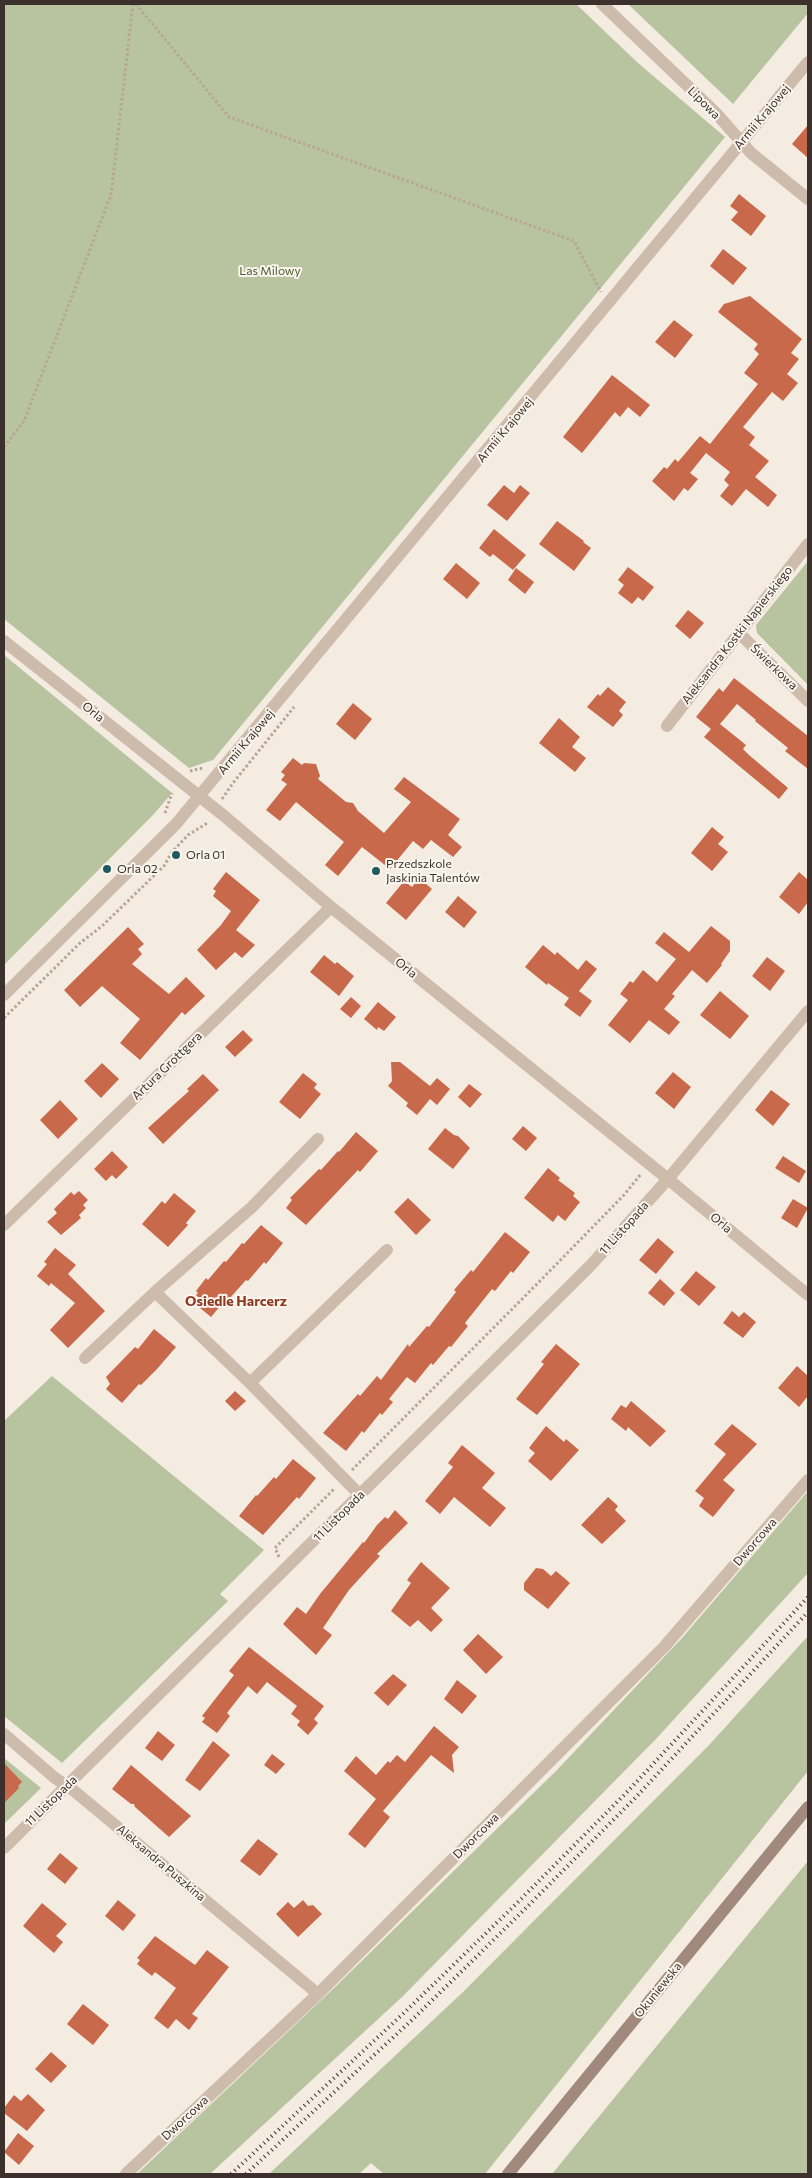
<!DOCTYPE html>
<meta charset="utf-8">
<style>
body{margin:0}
#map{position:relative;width:812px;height:2178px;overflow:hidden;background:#f4ebe1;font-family:Commissioner,sans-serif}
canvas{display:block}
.frame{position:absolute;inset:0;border:5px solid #3b302b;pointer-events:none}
</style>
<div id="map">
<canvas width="812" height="2178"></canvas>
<div class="frame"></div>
</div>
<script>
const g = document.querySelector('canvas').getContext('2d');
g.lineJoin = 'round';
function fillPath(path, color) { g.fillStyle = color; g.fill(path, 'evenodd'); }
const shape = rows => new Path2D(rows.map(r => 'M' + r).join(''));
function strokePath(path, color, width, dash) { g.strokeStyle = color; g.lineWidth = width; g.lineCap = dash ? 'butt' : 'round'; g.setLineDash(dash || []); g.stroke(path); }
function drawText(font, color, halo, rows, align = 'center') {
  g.font = font + ' Commissioner,sans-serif'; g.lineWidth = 4; g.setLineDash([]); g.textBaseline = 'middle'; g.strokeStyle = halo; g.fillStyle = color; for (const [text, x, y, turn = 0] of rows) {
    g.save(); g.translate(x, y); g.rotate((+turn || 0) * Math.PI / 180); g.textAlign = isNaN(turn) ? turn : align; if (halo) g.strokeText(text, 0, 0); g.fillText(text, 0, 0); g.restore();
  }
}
fillPath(shape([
 [4,4,576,4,638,63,725,137,213,760,189,768,4,619],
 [628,4,808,4,808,13,733,104],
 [808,561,808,685,757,633,756,625],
 [4,655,172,793,153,815,4,965],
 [52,1376,264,1550,220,1594,228,1601,62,1763,4,1716,4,1421],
 [808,1491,808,1573,655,1740,402,1997,210,2174,137,2174,334,1988,557,1770,682,1638],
 [808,1636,808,1771,485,2174,384,2174,371,2163,359,2174,269,2174,463,1992,710,1744],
 [4,1758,41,1788,4,1824],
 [808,1861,808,2174,552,2174]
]), '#b8c4a0');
fillPath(shape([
 [808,125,808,158,792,144],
 [739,194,766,216,751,236,731,220,738,212,730,206],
 [723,249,747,268,733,285,710,266],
 [750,296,802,339,791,353,799,359,787,374,798,383,783,401,772,392,743,427,755,437,749,445,769,461,755,477,777,495,768,507,746,489,732,506,720,496,729,485,724,480,730,472,706,453,690,473,698,479,688,491,684,488,674,501,652,481,664,467,667,469,675,459,678,462,700,436,710,444,758,384,744,373,759,354,754,349,758,344,718,312,724,304],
 [674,320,693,335,675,358,655,342],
 [612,375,650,405,640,417,628,407,620,417,615,412,582,453,563,437],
 [504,485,514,493,520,485,530,493,507,521,487,505],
 [557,521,584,541,583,542,591,548,574,571,539,544],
 [494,529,526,555,513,570,493,554,490,557,479,548],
 [456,563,480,583,467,599,443,579],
 [628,567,654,587,643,601,638,597,632,604,618,593,624,585,618,580],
 [516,568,534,582,525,594,508,580],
 [688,610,704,623,690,639,675,626],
 [734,678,808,736,808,769,785,751,788,748,755,721,756,720,737,704,720,724,746,745,743,749,749,755,788,788,779,799,704,737,711,729,696,717,719,688,723,692],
 [608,687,626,702,619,711,623,715,613,727,587,707,598,694,600,696],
 [353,703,372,719,355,740,336,724],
 [559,718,580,737,572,747,586,758,575,772,539,743],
 [293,758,302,765,304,763,316,764,320,776,318,779,346,802,353,803,358,811,384,833,411,802,394,789,404,777,460,819,448,835,462,847,453,857,431,840,423,849,413,841,390,869,362,847,338,876,325,865,344,842,296,802,280,821,266,810,287,784,281,780,285,775,281,772],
 [712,827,724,837,718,844,728,852,712,871,691,853],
 [226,872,260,900,236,930,255,945,242,958,235,952,216,970,197,950,221,925,231,911,213,896,216,891,213,889],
 [799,872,808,880,808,902,799,914,779,897],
 [419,878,432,889,406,920,386,903,404,881,412,887],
 [458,896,477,912,464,928,445,912],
 [711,926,730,941,730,951,721,964,722,965,707,983,692,970,672,994,675,996,664,1009,680,1022,669,1035,649,1020,630,1043,608,1025,628,1000,620,994,630,981,633,983,643,970,657,982,676,959,655,943,664,932,689,952],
 [128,927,144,944,138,949,142,954,132,964,169,994,186,977,205,996,185,1015,182,1012,140,1060,120,1043,140,1019,102,986,80,1007,64,990],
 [543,945,555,955,557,952,578,970,586,960,597,969,579,991,592,1001,580,1017,564,1005,569,998,548,983,547,985,525,967],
 [324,955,335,964,337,962,354,976,339,996,310,972],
 [767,957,785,971,770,991,752,976],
 [720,991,749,1016,730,1039,700,1015],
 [351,997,361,1006,351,1018,340,1009],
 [378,1002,396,1017,384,1031,378,1027,377,1030,364,1019],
 [243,1030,253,1040,235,1057,225,1047],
 [391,1062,400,1062,430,1086,437,1078,450,1089,437,1105,430,1099,417,1115,406,1106,408,1103,388,1086,392,1081],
 [102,1063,119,1079,101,1098,84,1081],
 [673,1072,691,1087,674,1109,655,1093],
 [303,1073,317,1084,314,1088,321,1094,300,1119,279,1102],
 [203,1074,219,1090,163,1144,148,1128,189,1091,187,1089],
 [469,1084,482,1094,470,1108,458,1097],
 [771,1090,790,1104,773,1126,755,1110],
 [60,1100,78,1119,58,1139,40,1120],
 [523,1126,537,1138,526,1151,512,1139],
 [445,1128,454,1135,458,1136,470,1148,453,1169,428,1149],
 [356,1132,378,1151,360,1172,358,1170,306,1225,286,1208,292,1200,290,1198,319,1169,321,1170,338,1151,339,1152],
 [112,1151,128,1167,116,1179,112,1175,106,1181,94,1169],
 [783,1156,806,1171,799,1183,775,1168],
 [548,1168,560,1178,558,1180,575,1193,573,1196,580,1202,565,1221,558,1215,553,1222,524,1198],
 [79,1191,88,1200,83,1205,86,1208,79,1215,81,1218,61,1235,47,1222,57,1213,54,1209,71,1192,74,1195],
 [174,1193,196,1211,186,1223,188,1225,168,1247,142,1224,162,1201,165,1204],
 [408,1198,431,1220,416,1235,394,1212],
 [793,1199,808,1208,797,1228,781,1218],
 [261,1225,283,1243,266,1264,264,1262,248,1281,246,1280,229,1299,227,1298,211,1317,194,1303,199,1298,196,1295,198,1293,196,1291,206,1278,208,1280,224,1261,226,1262,242,1243,244,1244],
 [505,1232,530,1252,513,1273,511,1271,495,1291,492,1289,465,1323,468,1326,451,1347,449,1346,433,1365,431,1363,415,1383,407,1377,389,1399,393,1402,382,1415,380,1413,364,1433,362,1431,346,1451,323,1433,358,1394,360,1396,377,1376,381,1380,408,1344,409,1347,427,1326,429,1327,456,1292,454,1290,471,1270,473,1272],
 [658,1238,674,1252,656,1274,639,1260],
 [55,1248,76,1265,68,1274,105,1311,68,1348,50,1330,75,1303,51,1283,49,1286,37,1276,47,1264,44,1262],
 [696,1271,716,1287,699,1306,680,1290],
 [660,1279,675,1293,664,1306,648,1293],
 [732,1311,739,1317,744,1312,756,1322,743,1338,723,1323],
 [154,1329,176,1347,157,1369,141,1385,139,1384,122,1403,106,1389,110,1384,106,1377,135,1347,138,1349],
 [556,1344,580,1364,537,1415,516,1399,544,1364,541,1362],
 [797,1366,808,1376,808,1396,799,1407,778,1388],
 [235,1391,246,1401,235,1411,225,1401],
 [631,1401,666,1431,650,1447,628,1427,626,1431,611,1419,621,1405,626,1408],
 [732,1424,757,1444,723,1480,735,1490,713,1517,699,1506,704,1498,695,1491,726,1454,714,1444],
 [546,1426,564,1442,566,1439,579,1450,551,1481,528,1461,535,1453,529,1448],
 [462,1445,495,1473,482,1488,506,1508,490,1527,454,1497,440,1514,425,1501,453,1467,448,1463],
 [293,1459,316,1478,299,1499,297,1497,263,1535,239,1516,256,1495,257,1496,274,1477,276,1479],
 [608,1497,618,1506,615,1510,626,1521,602,1544,581,1525],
 [395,1510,408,1523,377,1554,380,1556,349,1590,323,1628,332,1635,316,1655,283,1624,297,1607,306,1614,320,1594,363,1542,364,1543,377,1525,385,1517,388,1519],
 [421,1562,450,1588,431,1608,443,1620,431,1632,418,1620,410,1627,391,1611,411,1583,407,1580],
 [536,1568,543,1569,551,1576,556,1571,570,1583,548,1609,524,1590,524,1583],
 [478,1634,503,1657,486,1674,463,1650],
 [249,1647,324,1706,314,1719,318,1723,308,1735,297,1725,300,1721,291,1714,297,1706,267,1682,257,1694,248,1686,227,1713,230,1716,217,1733,202,1722,205,1718,202,1716,234,1675,229,1671],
 [393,1674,407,1685,388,1706,374,1693],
 [457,1680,477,1696,462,1714,444,1699],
 [434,1726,459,1747,452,1755,454,1773,431,1755,383,1811,390,1817,365,1848,348,1834,376,1799,344,1771,356,1756,376,1775,388,1761,390,1763,397,1755,405,1762],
 [158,1731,175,1745,162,1761,145,1748],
 [213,1741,230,1755,200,1791,185,1780],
 [272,1754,285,1764,276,1774,264,1765],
 [4,1763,22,1782,18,1786,19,1788,4,1803],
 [131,1765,191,1816,169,1837,135,1807,134,1804,131,1804,112,1789],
 [258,1839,278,1854,260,1876,240,1861],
 [60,1853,78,1868,65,1884,47,1869],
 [118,1900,136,1915,123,1931,105,1916],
 [303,1900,308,1906,313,1905,322,1914,298,1937,276,1914,288,1902,294,1908],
 [42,1903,67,1924,56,1936,63,1942,54,1953,23,1926],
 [155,1936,195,1965,207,1950,229,1967,192,2014,198,2018,189,2030,176,2019,168,2029,154,2018,176,1988,155,1972,152,1976,137,1964,140,1960,137,1958],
 [83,2004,109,2025,93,2045,67,2024],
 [51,2052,67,2066,51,2083,35,2069],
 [28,2094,45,2110,27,2131,4,2113,4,2108,14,2095,21,2101],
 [18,2133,34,2146,19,2165,4,2152]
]), '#c8694b');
strokePath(shape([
 [136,4,229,117,574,241,601,292],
 [4,447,24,421,111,195,133,4],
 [190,771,203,768],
 [222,799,233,783,294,707],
 [165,813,172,793],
 [4,1018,80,943,102,926,164,866,172,852,188,835,209,822],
 [352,1470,538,1283,624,1195,641,1174],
 [279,1557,275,1548,334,1489]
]), '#b9a596', 3, [2.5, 2.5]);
strokePath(shape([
 [602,4,716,113,751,153,808,199],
 [739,633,808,701],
 [4,641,223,815,331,907,668,1179,808,1295],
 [667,726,808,544],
 [4,1225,331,907],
 [155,1292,250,1383,360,1495],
 [85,1358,155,1292,252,1207,318,1139],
 [250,1383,387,1250],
 [4,1734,55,1778,73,1790,318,1994],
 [4,1848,591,1265,668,1179,808,1011],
 [126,2174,318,1994,664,1647,808,1480]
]), '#cdbbac', 12);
strokePath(shape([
 [4,995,176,824,808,62]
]), '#cdbbac', 12);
strokePath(shape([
 [508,2174,808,1807]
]), '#a18a7d', 12);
strokePath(shape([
 [231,2174,406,2011,516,1904,629,1790,808,1597],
 [246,2174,413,2019,521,1913,637,1796,808,1612]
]), '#3b302b', 4, [1, 4]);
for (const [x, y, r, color] of [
 [176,855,5,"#1f5a5e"],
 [107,869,5,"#1f5a5e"],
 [376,871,5,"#1f5a5e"]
]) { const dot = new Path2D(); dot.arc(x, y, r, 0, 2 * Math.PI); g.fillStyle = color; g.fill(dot); strokePath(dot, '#fbf5ee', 2); }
drawText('12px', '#3b302b', '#fbf5ee', [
 ["Lipowa",704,103,45],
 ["Armii Krajowej",762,117,-50],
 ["Armii Krajowej",505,430,-50],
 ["Aleksandra Kostki Napierskiego",737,635,-52],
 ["Świerkowa",774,667,44],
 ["Orla",93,712,39],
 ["Armii Krajowej",246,742,-50],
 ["Orla",406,968,39],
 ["Artura Grottgera",167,1066,-44],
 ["Orla",721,1223,40],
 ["11 Listopada",624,1228,-48],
 ["11 Listopada",339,1516,-45],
 ["Dworcowa",755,1542,-49],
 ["11 Listopada",51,1801,-44],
 ["Dworcowa",476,1836,-45],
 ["Aleksandra Puszkina",161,1863,40],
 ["Okuniewska",658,1990,-51],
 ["Dworcowa",185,2118,-43]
]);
drawText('12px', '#4a5a2e', '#fbf5ee', [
 ["Las Milowy",270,271]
]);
drawText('12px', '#3b302b', '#fbf5ee', [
 ["Orla 01",186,855],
 ["Przedszkole",386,864],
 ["Jaskinia Talentów",386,878],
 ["Orla 02",117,869]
], 'left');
drawText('bold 14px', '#8c3b22', '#fbf5ee', [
 ["Osiedle Harcerz",236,1301]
]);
</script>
